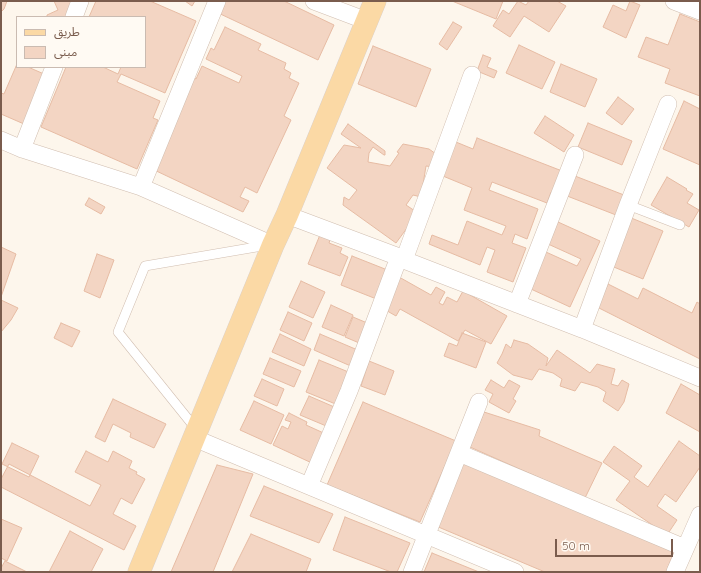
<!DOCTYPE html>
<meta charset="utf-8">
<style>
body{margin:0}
#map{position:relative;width:701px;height:573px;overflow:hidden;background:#fdf6ec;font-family:Quicksand,"Noto Sans Arabic",sans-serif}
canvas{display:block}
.frame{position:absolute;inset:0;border:2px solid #7a5c4d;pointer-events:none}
.legend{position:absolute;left:16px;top:16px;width:130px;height:52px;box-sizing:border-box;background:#fffaf3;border:1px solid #cabbb1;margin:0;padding:5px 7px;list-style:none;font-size:12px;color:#7a5c4d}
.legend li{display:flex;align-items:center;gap:8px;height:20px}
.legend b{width:20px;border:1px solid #cabbb1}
.scale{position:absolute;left:555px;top:539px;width:118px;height:18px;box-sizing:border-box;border:2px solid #7a5c4d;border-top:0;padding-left:5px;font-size:12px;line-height:14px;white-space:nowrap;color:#7a5c4d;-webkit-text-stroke:3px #fffaf3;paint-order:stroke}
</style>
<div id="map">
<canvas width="701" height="573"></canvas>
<div class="frame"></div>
<ul class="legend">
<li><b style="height:5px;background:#fbd9a5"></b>طريق</li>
<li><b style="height:11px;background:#f3d5c3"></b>مبنى</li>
</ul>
<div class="scale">50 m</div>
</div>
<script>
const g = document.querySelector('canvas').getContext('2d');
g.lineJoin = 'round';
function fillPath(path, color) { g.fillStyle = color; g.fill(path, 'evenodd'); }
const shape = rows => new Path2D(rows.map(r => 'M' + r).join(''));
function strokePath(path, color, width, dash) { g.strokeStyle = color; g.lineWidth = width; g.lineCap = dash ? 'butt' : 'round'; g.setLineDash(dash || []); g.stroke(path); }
const building = shape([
 [1,1,7,1,4,9,1,12,1,1],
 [54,1,74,1,68,17,47,17,47,15,58,10,54,1],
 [96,1,150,1,196,21,165,93,121,74,117,82,160,101,153,118,158,120,137,169,41,127,66,67,103,67,118,74,121,67,145,67,145,17,89,17,96,1],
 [185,1,195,1,192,6,185,1],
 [219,1,284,1,334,25,318,60,214,11,219,1],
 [452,1,503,1,496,19,452,1],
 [518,1,526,5,529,1,557,1,566,6,549,32,524,16,510,37,493,26,503,10,509,14,518,1],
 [630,1,640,5,626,38,603,27,613,5,626,11,630,1],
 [680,14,700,22,700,96,665,83,670,69,638,57,646,37,668,45,680,14],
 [453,22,462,27,447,50,439,44,453,22],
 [225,27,261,44,258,50,286,63,284,69,291,73,289,78,299,83,284,116,291,120,257,193,245,187,240,197,249,201,243,212,150,168,193,77,196,79,202,66,239,83,242,76,206,59,211,48,214,50,225,27],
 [519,45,555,62,542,89,506,73,519,45],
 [373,46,431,69,416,107,358,84,373,46],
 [483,55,491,58,487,67,497,71,494,78,477,71,483,55],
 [17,64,17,67,28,67,44,74,24,124,1,114,1,93,4,94,17,64],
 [561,64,597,79,585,107,550,92,561,64],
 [618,97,634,109,622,125,606,113,618,97],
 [684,101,700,109,700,165,663,149,684,101],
 [545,116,574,135,564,152,534,133,545,116],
 [588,123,632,141,622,165,578,147,588,123],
 [348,124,385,151,385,155,384,155,373,147,369,153,368,162,390,166,399,153,397,152,403,144,429,149,436,154,434,167,426,166,421,197,413,195,406,205,418,213,396,243,343,205,344,197,349,200,357,190,327,168,344,145,361,148,341,134,348,124],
 [477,138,624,195,616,215,562,194,561,196,551,192,547,203,492,182,489,190,538,209,527,239,515,234,512,243,526,248,513,282,487,272,495,250,487,247,480,265,429,244,432,235,458,245,467,221,502,235,506,226,464,210,472,188,438,174,451,140,473,149,477,138],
 [667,177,687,189,686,190,693,194,687,203,699,210,689,227,651,205,667,177],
 [89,198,105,207,101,214,85,205,89,198],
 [624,215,663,231,643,279,604,263,624,215],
 [547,217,600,241,570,307,520,284,537,248,577,266,581,259,537,239,547,217],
 [322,230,332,234,329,243,342,248,340,253,348,257,340,276,308,264,322,230],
 [1,247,16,254,1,297,1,247],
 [97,254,114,260,100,298,84,291,97,254],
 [352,256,390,271,379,300,341,285,352,256],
 [399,277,431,295,436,287,445,292,439,303,443,305,447,297,457,302,463,291,507,316,491,344,465,330,458,341,400,309,396,316,382,308,399,277],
 [301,281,325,292,313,318,289,307,301,281],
 [608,284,638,299,643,288,692,313,697,302,700,304,700,359,597,307,608,284],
 [1,300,18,308,11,320,1,332,1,300],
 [331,305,353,315,344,336,322,327,331,305],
 [288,312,312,323,304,341,280,330,288,312],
 [353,317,372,325,364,345,345,337,353,317],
 [61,323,80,331,72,347,54,338,61,323],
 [462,333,486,342,476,368,444,356,449,343,457,346,462,333],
 [280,334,311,349,304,366,272,352,280,334],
 [320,334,360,351,353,367,314,350,320,334],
 [514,340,528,344,548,358,546,366,557,350,590,373,597,364,615,369,611,384,618,386,622,380,629,384,624,402,618,411,603,401,606,392,598,387,581,382,575,391,560,386,562,379,553,373,539,369,532,380,513,375,497,363,502,354,506,344,511,348,514,340],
 [270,358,301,371,294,387,263,374,270,358],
 [319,360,351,373,338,405,306,392,319,360],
 [369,361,394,371,385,395,361,386,369,361],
 [262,379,284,389,277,406,254,396,262,379],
 [491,380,504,388,509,380,520,386,513,399,516,401,509,413,489,402,493,394,485,390,491,380],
 [681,384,700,395,700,432,666,413,681,384],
 [309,396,339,409,331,428,300,415,309,396],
 [113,399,166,424,154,448,130,437,131,433,113,424,105,442,95,437,113,399],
 [254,401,284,415,271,444,240,430,254,401],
 [363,402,456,441,420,522,327,485,363,402],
 [484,412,540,430,539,436,602,463,585,498,470,447,484,412],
 [289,413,307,422,306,425,328,435,314,464,273,445,282,426,288,429,291,422,285,420,289,413],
 [679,441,700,456,700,467,676,502,665,494,657,506,677,520,667,535,616,500,630,481,603,462,614,446,642,466,634,477,648,487,679,441],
 [12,443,39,456,29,477,2,464,12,443],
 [86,451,108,462,113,451,132,461,129,468,137,472,136,474,145,479,132,504,121,498,113,514,136,526,124,550,1,487,1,479,9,464,90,506,101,485,75,472,86,451],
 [463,463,674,552,666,572,545,572,436,526,463,463],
 [217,465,253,474,213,572,171,572,217,465],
 [264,486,333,514,319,543,250,516,264,486],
 [345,517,410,543,397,572,391,572,333,550,345,517],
 [1,519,22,528,7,561,1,558,1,519],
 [70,531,103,549,91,572,49,572,70,531],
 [251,534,311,559,306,572,232,572,251,534],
 [432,553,479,572,424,572,432,553],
 [5,561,27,572,1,572,1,568,5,561]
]);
fillPath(building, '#f3d5c3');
strokePath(building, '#e6bba3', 1);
const service = shape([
 [628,205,680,225],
 [196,429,118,332,145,266,268,245]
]);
const minor = shape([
 [314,1,367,21],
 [674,1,700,11],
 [74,17,80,1],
 [1,140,22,149,141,187,273,245],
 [22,149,54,67],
 [141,187,217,1],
 [287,215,399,257,404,260,582,329,700,378],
 [404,260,472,75],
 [517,304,575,155],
 [582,329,628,205,668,104],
 [194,438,515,572],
 [459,453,685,548],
 [309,486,349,391,399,257],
 [412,572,479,402],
 [675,572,700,515]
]);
const primary = shape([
 [139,572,273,245,287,215,375,1]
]);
strokePath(service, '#d1beb0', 10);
strokePath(minor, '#d1beb0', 18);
strokePath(primary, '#dad1cd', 23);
strokePath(service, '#fff', 9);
strokePath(minor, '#fff', 17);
strokePath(primary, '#fbd9a5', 22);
</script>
